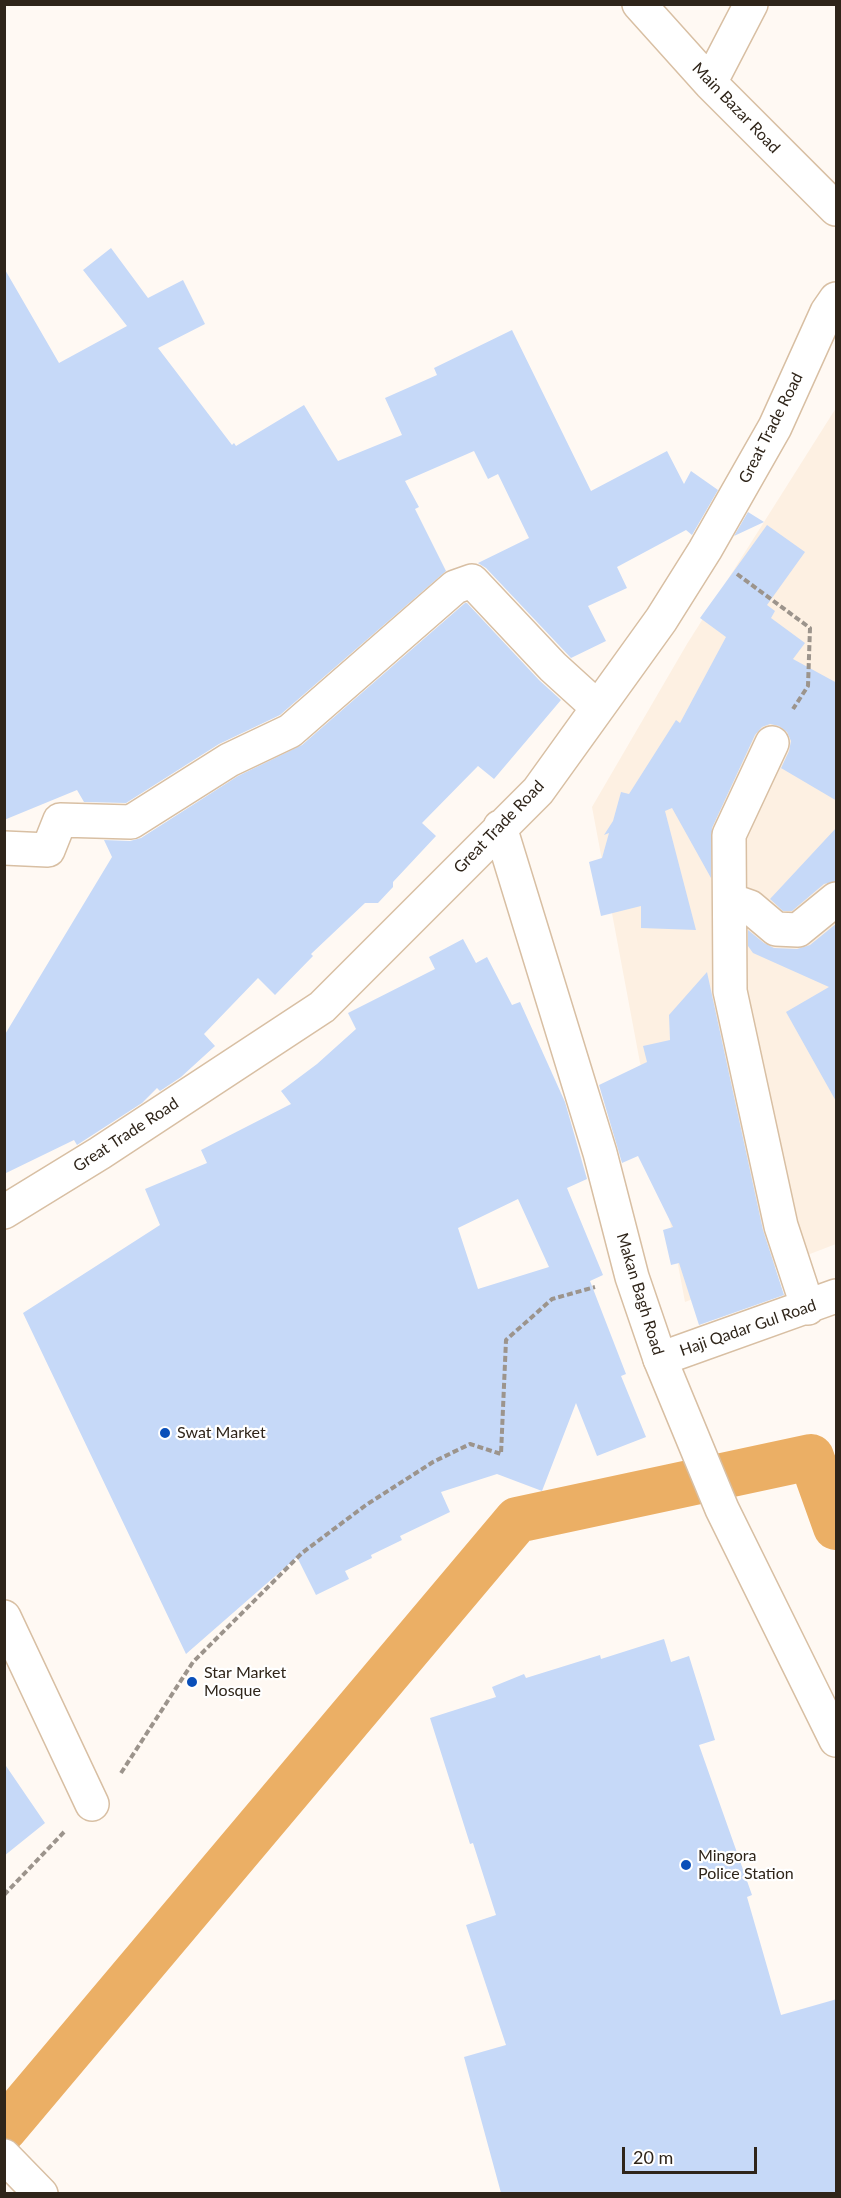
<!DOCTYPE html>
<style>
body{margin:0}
#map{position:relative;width:841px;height:2198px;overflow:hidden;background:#fff9f3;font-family:Lato,sans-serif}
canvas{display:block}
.frame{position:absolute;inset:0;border:6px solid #2f251a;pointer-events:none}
.scale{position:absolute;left:622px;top:2147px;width:135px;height:27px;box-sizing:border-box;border:3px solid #2f251a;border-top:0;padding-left:8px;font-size:18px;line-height:21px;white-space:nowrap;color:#2f251a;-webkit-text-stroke:4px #fff;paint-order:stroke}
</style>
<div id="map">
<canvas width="841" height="2198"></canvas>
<div class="frame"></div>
<div class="scale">20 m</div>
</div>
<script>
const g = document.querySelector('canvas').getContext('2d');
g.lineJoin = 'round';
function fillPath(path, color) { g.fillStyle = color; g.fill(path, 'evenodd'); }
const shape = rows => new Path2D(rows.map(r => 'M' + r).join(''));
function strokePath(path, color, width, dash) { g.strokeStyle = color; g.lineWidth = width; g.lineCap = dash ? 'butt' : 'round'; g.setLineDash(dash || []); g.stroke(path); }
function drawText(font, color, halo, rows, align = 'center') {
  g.font = font + ' Lato,sans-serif'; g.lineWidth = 4.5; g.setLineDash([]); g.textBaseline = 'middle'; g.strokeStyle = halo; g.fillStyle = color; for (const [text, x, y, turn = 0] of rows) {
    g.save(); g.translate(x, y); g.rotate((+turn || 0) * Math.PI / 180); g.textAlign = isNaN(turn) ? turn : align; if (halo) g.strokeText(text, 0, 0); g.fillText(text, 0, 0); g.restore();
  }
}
fillPath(shape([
 [836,408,836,1244,685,1302,592,807,687,644]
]), '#fdf0e2');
strokePath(shape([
 [4,2129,517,1520,811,1457,836,1527]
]), '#ebaf65', 46);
fillPath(shape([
 [111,248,148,298,183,280,205,324,158,348,232,445,234,443,236,446,304,405,338,461,402,435,385,398,437,375,434,368,512,330,591,491,667,451,684,484,691,471,718,490,692,535,686,530,617,567,627,588,588,606,606,641,571,658,486,568,478,563,529,538,498,474,488,479,474,451,405,481,419,507,415,509,446,571,280,715,219,744,126,803,84,802,77,790,4,820,4,268,59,363,127,326,83,270],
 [748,512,764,522,734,536],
 [767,525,805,552,767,605,775,611,771,618,805,643,793,659,837,683,837,801,781,768,775,781,789,751,791,741,787,732,779,726,770,724,762,727,755,735,712,828,711,878,672,808,665,811,696,930,641,928,641,906,601,916,589,862,602,858,609,833,604,835,613,821,621,792,629,794,676,720,680,723,726,637,700,618],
 [465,603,467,603,539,680,561,700,494,779,478,766,422,823,436,836,393,882,393,887,378,903,365,903,311,954,313,956,275,995,258,978,204,1034,215,1046,181,1077,160,1091,157,1088,142,1103,77,1145,74,1140,4,1174,4,1036,112,857,104,840,130,841,141,838,238,776,302,745],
 [837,827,837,881,824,884,792,911,783,911,770,899],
 [837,923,837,1103,786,1012,829,987,753,953,748,946,748,930,764,943,774,948,797,949,810,945],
 [463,939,476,963,487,957,512,1005,520,1002,565,1102,587,1179,567,1188,603,1275,590,1281,626,1374,621,1376,646,1437,597,1456,576,1403,542,1491,497,1474,441,1492,450,1512,400,1536,402,1540,371,1555,372,1558,345,1571,349,1579,316,1595,297,1557,186,1654,23,1313,160,1225,145,1189,207,1163,201,1150,291,1104,281,1091,317,1064,356,1029,348,1013,435,969,429,957],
 [518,1199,549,1267,478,1289,458,1228],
 [707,972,763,1230,784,1295,699,1325,679,1263,671,1265,663,1230,673,1227,638,1156,622,1163,599,1085,647,1062,643,1046,670,1040,669,1015],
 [664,1639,671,1662,689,1656,715,1740,699,1745,752,1895,747,1897,781,2015,837,1999,837,2193,501,2193,464,2057,506,2045,466,1925,496,1915,473,1843,470,1844,430,1718,496,1697,492,1687,524,1674,526,1678,600,1655,601,1659],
 [4,1763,45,1823,4,1856]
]), '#c6d9f8');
const street = shape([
 [639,4,710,83,836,209],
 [710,83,751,4],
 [772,743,729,835,730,991,781,1226,808,1308],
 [4,848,48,850,60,820,131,822,229,760,290,731,455,587,472,581,553,667,597,707],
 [730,900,750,907,776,929,798,930,836,899],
 [660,1359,836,1296],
 [4,1617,92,1804]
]);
const secondary = shape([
 [4,2156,41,2194]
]);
const primary = shape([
 [500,827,600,1153,632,1277,660,1359,722,1509,836,1740],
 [4,1212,100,1153,322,1007,538,791,661,620,705,550,775,427,827,312,836,299]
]);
strokePath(street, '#d8bfa3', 36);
strokePath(secondary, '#d8bfa3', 36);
strokePath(primary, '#d8bfa3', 36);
strokePath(shape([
 [737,574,810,628,808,686,793,709],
 [121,1773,193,1662,302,1553,366,1505,433,1462,470,1444,501,1454,506,1340,552,1299,595,1287],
 [4,1895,64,1832]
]), '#9c948c', 4, [6, 3]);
strokePath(street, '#fff', 33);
strokePath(secondary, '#fff', 33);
strokePath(primary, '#fff', 33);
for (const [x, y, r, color] of [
 [165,1433,6,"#0a4fb9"],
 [192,1682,6,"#0a4fb9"],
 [686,1865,6,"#0a4fb9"]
]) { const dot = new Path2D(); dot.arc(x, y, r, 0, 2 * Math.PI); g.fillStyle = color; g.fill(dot); strokePath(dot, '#fff', 2); }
drawText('16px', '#2f251a', '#fff', [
 ["Main Bazar Road",736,108,46],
 ["Great Trade Road",771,428,-63],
 ["Great Trade Road",499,827,-46],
 ["Great Trade Road",126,1135,-33],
 ["Makan Bagh Road",640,1294,73],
 ["Haji Qadar Gul Road",748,1328,-19]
]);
drawText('16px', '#2f251a', '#fff', [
 ["Swat Market",177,1433],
 ["Star Market",204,1673],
 ["Mosque",204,1691],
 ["Mingora",698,1856],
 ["Police Station",698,1874]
], 'left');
</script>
